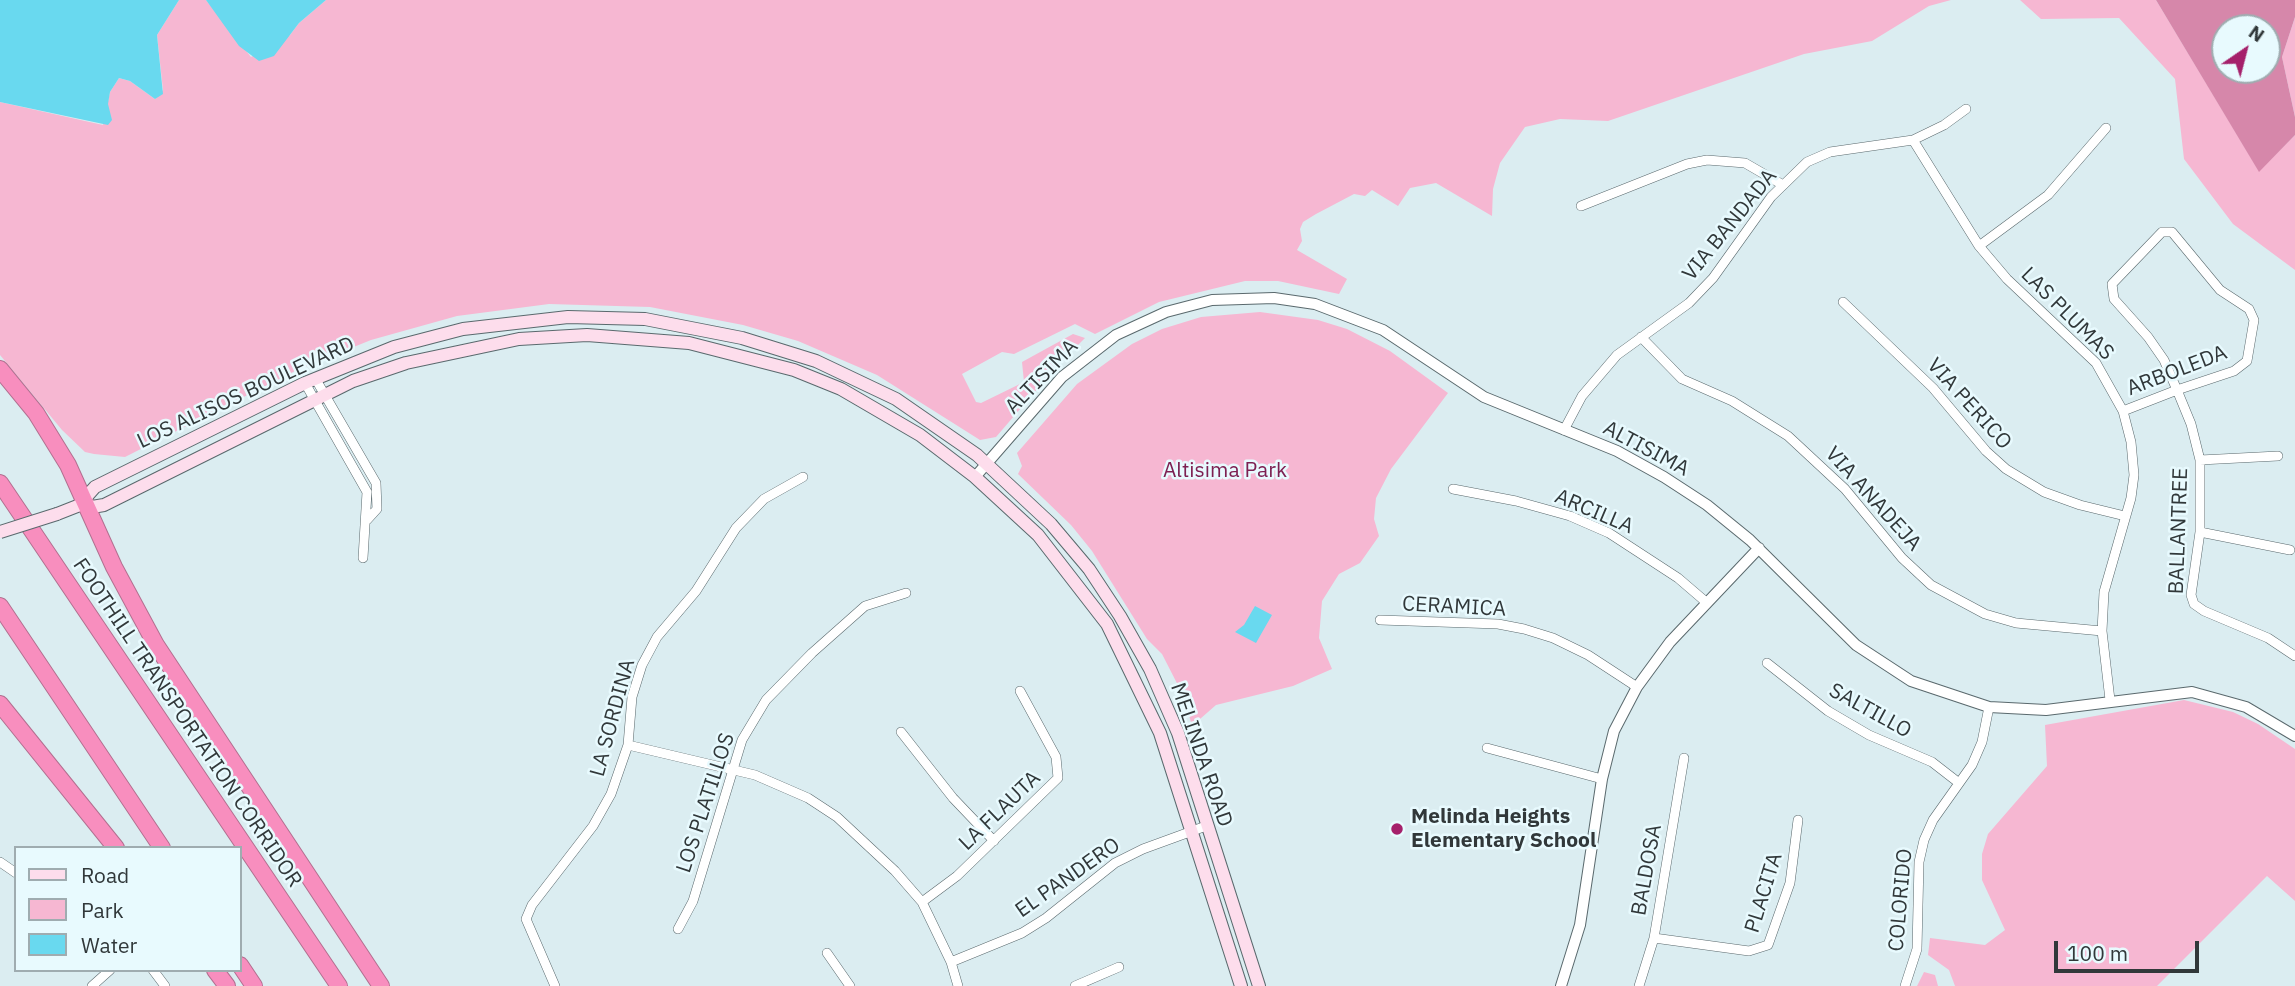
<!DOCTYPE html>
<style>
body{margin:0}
#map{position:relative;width:2295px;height:986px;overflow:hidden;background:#dbedf1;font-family:"IBM Plex Sans",sans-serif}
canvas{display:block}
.legend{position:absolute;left:14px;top:846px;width:228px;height:126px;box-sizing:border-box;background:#e8fafe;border:2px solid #9facb0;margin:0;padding:9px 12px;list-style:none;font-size:21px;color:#31383a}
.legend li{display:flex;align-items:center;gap:14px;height:35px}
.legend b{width:35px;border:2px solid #9facb0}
.north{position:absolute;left:2211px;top:14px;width:70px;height:70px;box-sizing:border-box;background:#e8fafe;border:2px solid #9facb0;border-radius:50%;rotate:35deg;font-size:19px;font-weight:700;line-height:28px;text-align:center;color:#31383a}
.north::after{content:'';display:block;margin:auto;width:24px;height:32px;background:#a5206b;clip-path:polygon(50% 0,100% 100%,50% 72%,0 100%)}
.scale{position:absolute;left:2054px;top:941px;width:145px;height:32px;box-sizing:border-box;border:4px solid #31383a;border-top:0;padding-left:9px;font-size:21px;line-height:24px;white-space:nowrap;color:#31383a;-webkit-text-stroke:5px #e8fafe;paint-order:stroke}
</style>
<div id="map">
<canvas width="2295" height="986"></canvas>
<ul class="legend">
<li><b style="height:9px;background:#fdddec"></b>Road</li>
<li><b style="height:19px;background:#f6b7d2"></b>Park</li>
<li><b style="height:19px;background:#69d9ef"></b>Water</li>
</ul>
<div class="north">N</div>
<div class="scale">100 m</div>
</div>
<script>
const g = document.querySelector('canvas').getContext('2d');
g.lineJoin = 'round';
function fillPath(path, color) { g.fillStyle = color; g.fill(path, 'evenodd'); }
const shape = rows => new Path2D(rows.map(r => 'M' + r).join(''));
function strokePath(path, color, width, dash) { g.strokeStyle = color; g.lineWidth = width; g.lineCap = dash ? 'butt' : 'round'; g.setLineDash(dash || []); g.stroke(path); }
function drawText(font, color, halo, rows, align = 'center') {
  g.font = font + ' "IBM Plex Sans",sans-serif'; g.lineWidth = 5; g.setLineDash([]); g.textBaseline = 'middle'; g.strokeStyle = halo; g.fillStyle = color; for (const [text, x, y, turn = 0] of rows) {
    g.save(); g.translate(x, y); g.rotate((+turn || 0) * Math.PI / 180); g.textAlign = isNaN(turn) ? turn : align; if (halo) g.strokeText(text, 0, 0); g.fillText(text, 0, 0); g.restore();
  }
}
fillPath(shape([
 [179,0,206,0,251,57,290,35,299,23,326,0,1951,0,1929,6,1872,41,1804,54,1608,121,1560,119,1525,127,1500,163,1493,189,1492,216,1436,183,1410,188,1398,206,1372,190,1365,196,1354,194,1316,214,1303,222,1300,229,1302,241,1297,250,1347,279,1339,294,1278,281,1245,281,1159,302,1095,334,1075,324,1014,354,1002,352,962,374,976,402,981,403,1024,382,1022,362,1073,334,1085,338,1058,365,996,437,980,440,877,375,798,341,743,325,650,307,549,304,457,316,371,340,297,370,125,457,94,454,85,452,62,430,0,355,0,102,103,125,110,92,119,78,130,81,155,99,163,90,157,35],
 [2020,0,2156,0,2259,171,2295,135,2295,270,2233,224,2184,159,2175,79,2119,18,2041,19],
 [2295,17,2295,117,2282,57],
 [1260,312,1318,320,1347,329,1390,351,1448,393,1391,469,1376,498,1374,519,1379,536,1360,563,1339,574,1322,601,1319,638,1332,669,1293,686,1216,705,1192,726,1184,697,1162,654,1147,639,1092,551,1071,525,1018,474,1022,466,1017,453,1077,384,1132,344,1162,329,1201,317],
 [2184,700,2233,712,2258,724,2295,749,2295,901,2267,876,2157,986,1955,986,1949,970,1928,955,1930,938,1985,945,2005,930,1982,880,1982,854,1988,834,2047,766,2045,725],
 [1924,972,1935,975,1938,986,1917,986]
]), '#f6b7d2');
fillPath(shape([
 [2156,0,2295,0,2295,17,2282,57,2295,117,2295,135,2259,172],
 [2225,28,2267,28,2267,70,2225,70]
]), '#d687aa');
fillPath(shape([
 [0,0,179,0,157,35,163,94,155,99,130,81,119,78,110,92,108,104,112,120,108,125,0,102],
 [206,0,326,0,299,23,274,56,259,61,239,46],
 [1255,606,1272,615,1256,643,1235,632,1244,625]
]), '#69d9ef');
const minor = shape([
 [1913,140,1979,246,2007,279,2096,363,2123,411,2131,442,2134,475,2131,498,2104,592,2102,631,2110,700],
 [1581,206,1687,164,1707,160,1745,163,1783,185],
 [1979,246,2048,195,2106,128],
 [1843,302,1933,388,1986,451,2006,469,2044,492,2080,505,2125,516],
 [1641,337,1682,379,1732,401,1788,436,1845,489,1902,558,1931,585,1985,614,2016,623,2102,631],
 [315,378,376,483,377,509,367,520],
 [305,383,367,492,363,558],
 [2123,411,2177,390,2234,371,2247,361,2254,320,2249,309,2220,290,2172,232,2162,232,2112,284,2114,299,2148,337,2164,360,2177,390,2191,424,2200,460,2200,532,2191,595,2194,604,2204,611,2268,638,2295,656],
 [1564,430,1582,396,1617,355,1689,303,1713,278,1771,197,1807,162,1830,152,1913,140,1944,125,1966,109],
 [2200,460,2278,456],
 [1453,489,1516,501,1570,516,1609,533,1678,578,1706,602],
 [2200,532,2290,550],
 [1380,620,1498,624,1524,629,1553,638,1588,655,1637,687],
 [1767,663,1828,711,1869,735,1932,762,1959,783],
 [901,732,953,798,994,841],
 [628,745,755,775,808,798,837,817,895,871,922,902,951,962,958,986],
 [1487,748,1602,779],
 [0,862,16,873],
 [922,902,957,876,1058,778,1056,757,1020,691],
 [678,929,693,901,742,740,766,700,812,653,865,606,906,593],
 [1654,938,1749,951,1768,945,1790,883,1798,820],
 [827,953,850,986],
 [951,962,1022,933,1046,918,1115,863,1143,849,1206,826],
 [153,970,165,986],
 [92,986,110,970],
 [555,986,526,919,532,905,593,826,611,794,628,745,632,697,642,665,657,637,696,591,736,528,764,499,803,477],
 [1075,986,1119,967],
 [1639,986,1654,938,1684,758],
 [1905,986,1917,949,1919,862,1924,840,1933,820,1972,765,1982,742,1989,707]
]);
const tertiary = shape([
 [975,477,1062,377,1116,335,1166,312,1212,300,1274,298,1315,304,1383,330,1484,397,1617,451,1664,477,1707,505,1750,540,1856,645,1911,681,1989,707,2046,710,2192,692,2246,707,2295,736],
 [1561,986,1580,925,1602,779,1614,731,1637,687,1670,642,1759,548]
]);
const secondary = shape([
 [85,503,92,507,104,505,353,381,406,363,519,339,587,335,689,343,794,370,841,389,920,435,975,477,1038,535,1107,624,1160,733,1241,986],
 [57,514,85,503,87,496,95,487,305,383,394,347,463,329,568,317,645,319,742,338,816,361,896,399,977,455,1051,524,1089,569,1120,616,1150,669,1178,733,1259,986]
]);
const motorway = shape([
 [0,369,36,413,68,465,114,567,156,645,381,986],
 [0,483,339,986],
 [0,606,162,848],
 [0,704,116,848],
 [240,965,254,986],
 [215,970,227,986]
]);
strokePath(minor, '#5a696d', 10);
strokePath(tertiary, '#5a696d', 12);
strokePath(secondary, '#5a696d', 14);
strokePath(motorway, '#b27090', 18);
strokePath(minor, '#fff', 9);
strokePath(tertiary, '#fff', 10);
strokePath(secondary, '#fdddec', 12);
strokePath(motorway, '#f88ebe', 16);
const secondaryBridge = shape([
 [0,532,57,514]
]);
strokePath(secondaryBridge, '#5a696d', 14, []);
strokePath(secondaryBridge, '#fdddec', 12);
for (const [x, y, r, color] of [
 [1397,829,7,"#a5206b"]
]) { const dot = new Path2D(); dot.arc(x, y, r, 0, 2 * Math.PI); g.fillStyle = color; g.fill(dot); strokePath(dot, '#e8fafe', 2.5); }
drawText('21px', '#31383a', '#e8fafe', [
 ["VIA BANDADA",1730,225,-51],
 ["LAS PLUMAS",2067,314,45],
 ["ARBOLEDA",2177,371,-21],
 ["ALTISIMA",1042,377,-46],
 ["LOS ALISOS BOULEVARD",246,393,-25],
 ["VIA PERICO",1969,404,48],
 ["ALTISIMA",1646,449,28],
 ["VIA ANADEJA",1873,499,48],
 ["ARCILLA",1594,512,23],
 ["BALLANTREE",2179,531,-88],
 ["CERAMICA",1454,607,3],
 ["SALTILLO",1870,711,29],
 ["LA SORDINA",613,718,-75],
 ["FOOTHILL TRANSPORTATION CORRIDOR",187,723,56],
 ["MELINDA ROAD",1201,755,71],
 ["LOS PLATILLOS",706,803,-72],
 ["LA FLAUTA",1000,811,-44],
 ["BALDOSA",1647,870,-80],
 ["EL PANDERO",1068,878,-35],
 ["PLACITA",1764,893,-73],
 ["COLORIDO",1901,900,-85]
]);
drawText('21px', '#7d2052', '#e8fafe', [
 ["Altisima Park",1225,471]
]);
drawText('bold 21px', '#31383a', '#e8fafe', [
 ["Melinda Heights",1411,817],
 ["Elementary School",1411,841]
], 'left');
</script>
